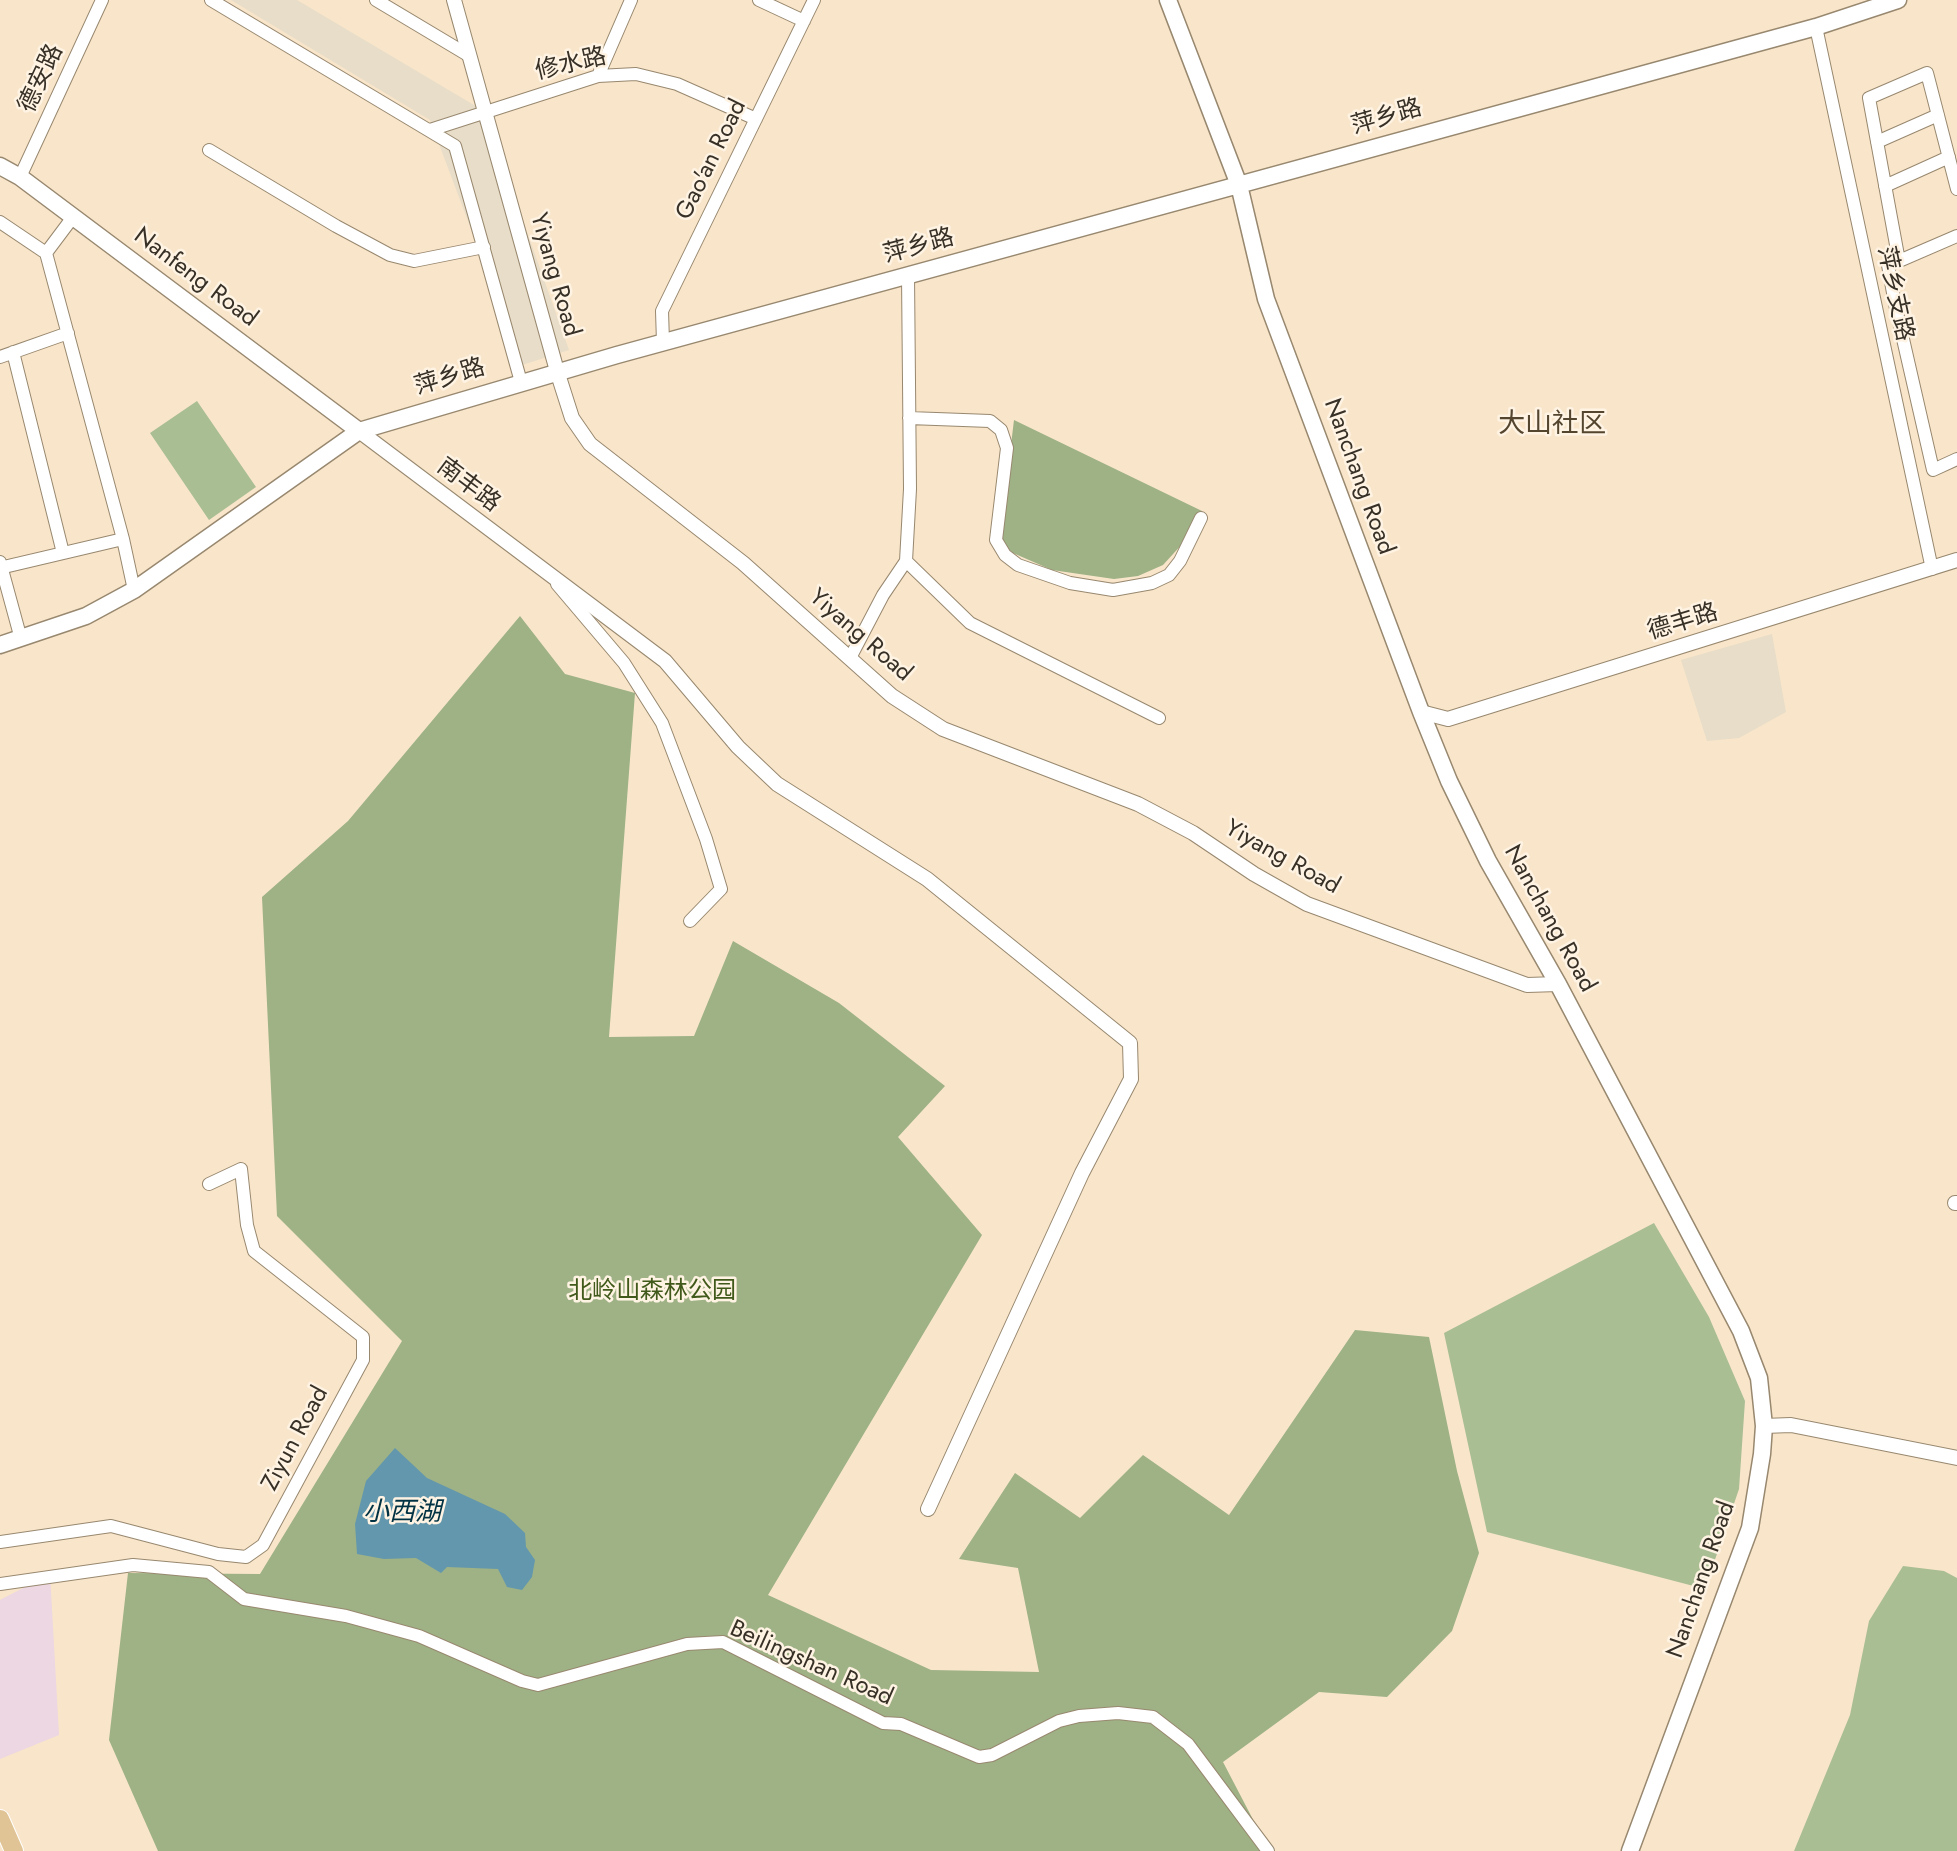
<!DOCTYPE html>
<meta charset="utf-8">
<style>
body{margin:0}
canvas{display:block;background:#f8e5ca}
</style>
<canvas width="1957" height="1851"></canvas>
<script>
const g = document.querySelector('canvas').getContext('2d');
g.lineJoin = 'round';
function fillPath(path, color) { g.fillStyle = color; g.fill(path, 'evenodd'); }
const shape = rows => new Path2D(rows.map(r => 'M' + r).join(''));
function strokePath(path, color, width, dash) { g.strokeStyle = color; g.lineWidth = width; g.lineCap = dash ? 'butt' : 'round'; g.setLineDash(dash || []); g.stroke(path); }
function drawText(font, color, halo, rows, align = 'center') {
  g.font = font + ' Jost,"Noto Sans SC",sans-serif'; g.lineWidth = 5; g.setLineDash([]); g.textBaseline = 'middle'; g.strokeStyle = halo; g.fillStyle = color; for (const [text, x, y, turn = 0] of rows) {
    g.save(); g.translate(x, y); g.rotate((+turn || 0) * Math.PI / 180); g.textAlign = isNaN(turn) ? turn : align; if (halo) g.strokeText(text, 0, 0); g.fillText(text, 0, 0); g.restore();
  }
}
fillPath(shape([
 [231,0,297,0,484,111,569,350,522,365,430,120],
 [1772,634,1786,712,1739,738,1707,741,1681,660]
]), '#e8ddc8');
fillPath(shape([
 [50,1574,59,1735,0,1759,0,1600]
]), '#edd7e3');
fillPath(shape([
 [197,401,256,487,209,520,150,433],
 [1654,1223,1709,1317,1745,1401,1739,1489,1705,1589,1487,1532,1444,1333],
 [1903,1566,1944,1571,1957,1578,1957,1851,1794,1851,1850,1715,1869,1621]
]), '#aabe94');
fillPath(shape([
 [1014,420,1202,511,1184,542,1163,565,1138,576,1114,579,1052,570,1013,553,1005,546,1000,536],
 [520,616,565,674,635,693,609,1037,694,1036,733,941,839,1003,945,1086,898,1137,982,1235,768,1595,931,1670,1039,1672,1018,1568,959,1559,1015,1473,1080,1518,1143,1455,1229,1515,1355,1330,1429,1337,1457,1471,1479,1553,1452,1631,1387,1697,1319,1692,1223,1762,1259,1831,1274,1851,158,1851,109,1740,128,1573,260,1574,402,1341,277,1216,262,897,348,821]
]), '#9eb286');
fillPath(shape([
 [395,1448,427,1478,505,1514,525,1533,526,1547,535,1560,532,1577,522,1590,507,1587,498,1569,447,1567,441,1573,416,1558,384,1559,357,1554,355,1524,366,1481]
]), '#6397ad');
const minor = shape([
 [211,0,455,146,521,382],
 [376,0,468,55],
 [759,0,804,21],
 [1816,27,1932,569],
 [598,76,631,0],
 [430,130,598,76,636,74,677,84,756,119],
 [1877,142,1938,115],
 [209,150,336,226,390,255,414,261,484,247],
 [20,177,102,0],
 [1885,186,1949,157],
 [1957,189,1927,73,1869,98,1899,261,1888,265,1895,304,1933,470,1957,459],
 [73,217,46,253,123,539,134,590],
 [0,222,46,253],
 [1899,261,1957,236],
 [663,342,662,311,814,0],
 [13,352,63,553],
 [0,357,68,333],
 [909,418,990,421,1001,430,1007,448,996,540,1005,555,1018,565,1070,583,1113,590,1152,583,1169,575,1180,561,1201,518],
 [906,561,970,623,1159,718],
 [0,562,21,639],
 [0,568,123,539],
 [557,584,624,663,662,723,706,839,721,889,690,921],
 [850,658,883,595,906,561,910,489,908,275],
 [0,1542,111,1526,218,1554,246,1557,263,1545,363,1360,363,1337,254,1251,247,1225,241,1169,209,1184],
 [0,1584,133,1565,209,1572,244,1599,346,1616,419,1636,522,1681,538,1685,687,1644,723,1642,883,1723,901,1724,979,1757,992,1755,1059,1721,1079,1716,1118,1713,1153,1717,1188,1744,1268,1851]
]);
const tertiary = shape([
 [454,0,557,371,572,418,590,444,743,563,892,696,943,729,1138,804,1193,833,1254,874,1307,904,1527,985,1558,984],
 [359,431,665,661,738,747,777,784,927,879,1130,1043,1131,1079,1082,1173,928,1509],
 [1421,712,1448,719,1957,560],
 [1955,1203,1957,1203],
 [1764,1426,1791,1425,1957,1458]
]);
const secondary = shape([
 [1168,0,1239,185,1266,299,1421,712,1449,781,1488,861,1558,984,1741,1331,1759,1378,1764,1426,1762,1454,1750,1528,1630,1851],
 [0,166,20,177,359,431],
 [0,645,86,616,134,590,359,431,617,355,1816,27,1898,0]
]);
const primary = shape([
 [0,1819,14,1851]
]);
strokePath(minor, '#98886f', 14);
strokePath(tertiary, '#98886f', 16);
strokePath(secondary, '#98886f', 19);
strokePath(primary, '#fff', 20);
strokePath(minor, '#fff', 12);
strokePath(tertiary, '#fff', 14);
strokePath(secondary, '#fff', 16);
strokePath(primary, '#e1c495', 18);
drawText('24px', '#373026', '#fff3e3', [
 ["修水路",571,65,-13],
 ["德安路",42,79,-65],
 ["萍乡路",1387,118,-16],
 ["Gao'an Road",712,160,-64],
 ["萍乡路",919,247,-15],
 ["Yiyang Road",554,275,74],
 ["Nanfeng Road",195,278,37],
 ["萍乡支路",1894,294,78],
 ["萍乡路",450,378,-17],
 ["Nanchang Road",1358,477,70],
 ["南丰路",468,486,37],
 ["德丰路",1683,623,-17],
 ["Yiyang Road",860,636,41],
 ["Yiyang Road",1282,858,29],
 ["Nanchang Road",1549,919,61],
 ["Ziyun Road",296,1439,-62],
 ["Nanchang Road",1702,1580,-71],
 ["Beilingshan Road",811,1664,24]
]);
drawText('24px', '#415a1b', '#fff3e3', [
 ["北岭山森林公园",652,1292]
]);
drawText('italic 26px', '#003243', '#fff3e3', [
 ["小西湖",402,1514]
]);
drawText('27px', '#54452f', '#fff3e3', [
 ["大山社区",1552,425]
]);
</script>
